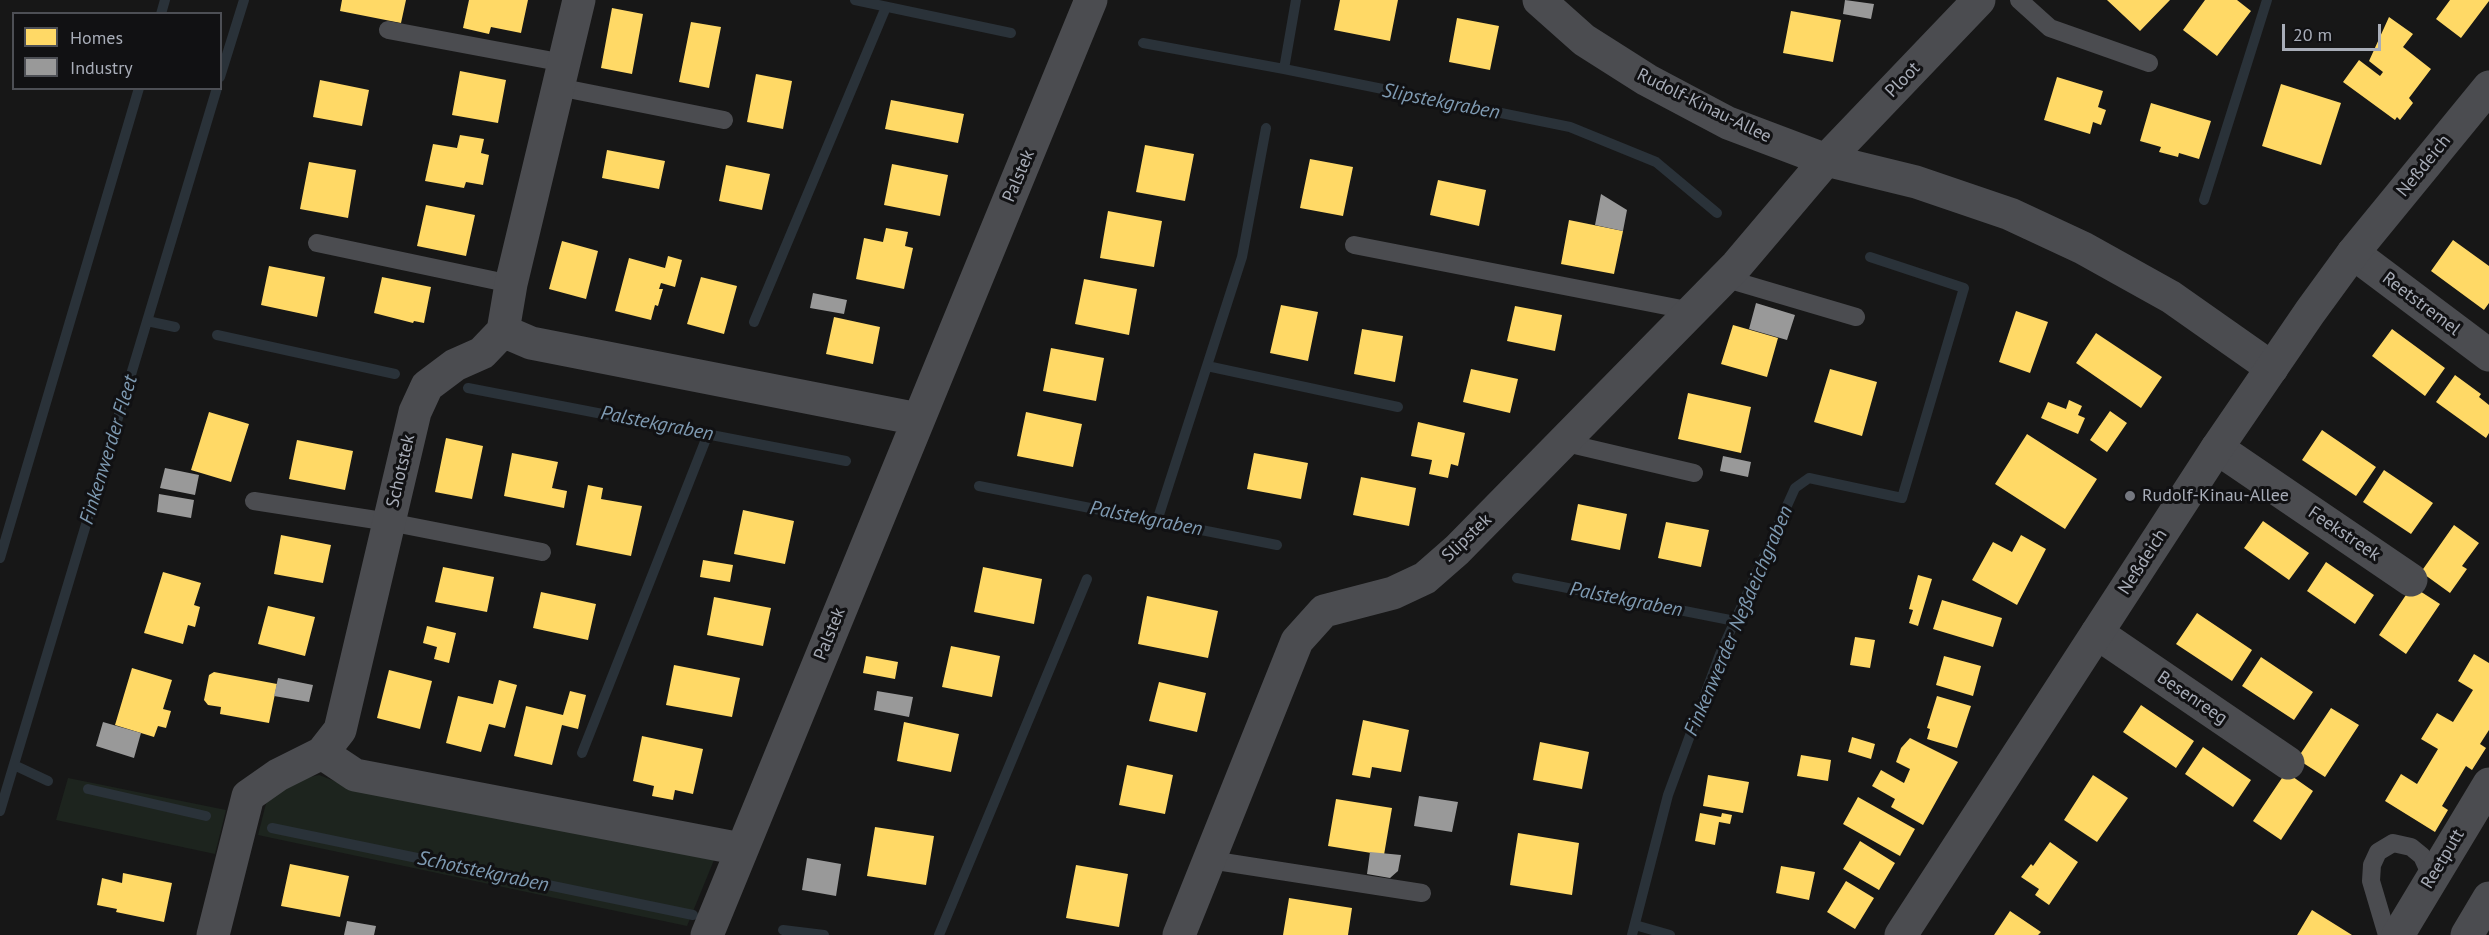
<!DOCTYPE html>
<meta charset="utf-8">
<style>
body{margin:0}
#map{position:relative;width:2489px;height:935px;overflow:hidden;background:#171717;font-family:"PT Sans",sans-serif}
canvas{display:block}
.legend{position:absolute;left:12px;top:12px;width:210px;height:78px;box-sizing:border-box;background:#111113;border:2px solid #4d4f55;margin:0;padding:8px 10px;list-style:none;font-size:18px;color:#a8adb8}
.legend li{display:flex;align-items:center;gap:12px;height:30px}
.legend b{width:30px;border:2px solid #4d4f55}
.scale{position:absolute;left:2282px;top:24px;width:99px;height:27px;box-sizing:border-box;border:3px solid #a8adb8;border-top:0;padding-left:8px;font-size:18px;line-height:21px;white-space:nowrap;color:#a8adb8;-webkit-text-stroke:4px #111113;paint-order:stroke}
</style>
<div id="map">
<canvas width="2489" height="935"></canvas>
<ul class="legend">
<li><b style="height:16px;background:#ffd966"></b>Homes</li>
<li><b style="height:16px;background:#999"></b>Industry</li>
</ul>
<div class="scale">20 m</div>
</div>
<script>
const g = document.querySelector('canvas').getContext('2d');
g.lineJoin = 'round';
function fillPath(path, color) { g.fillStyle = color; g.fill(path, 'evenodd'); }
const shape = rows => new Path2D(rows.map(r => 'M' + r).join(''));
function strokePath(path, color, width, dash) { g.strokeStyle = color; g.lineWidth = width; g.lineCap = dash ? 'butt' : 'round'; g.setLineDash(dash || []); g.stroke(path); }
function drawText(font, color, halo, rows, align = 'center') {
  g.font = font + ' "PT Sans",sans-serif'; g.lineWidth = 6; g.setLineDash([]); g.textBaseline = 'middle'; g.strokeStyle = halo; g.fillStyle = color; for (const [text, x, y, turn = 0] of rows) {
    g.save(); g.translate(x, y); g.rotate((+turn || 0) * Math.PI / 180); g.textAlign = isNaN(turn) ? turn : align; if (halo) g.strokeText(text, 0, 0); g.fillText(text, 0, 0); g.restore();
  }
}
fillPath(shape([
 [319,775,350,787,714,860,687,926,258,835,269,792,284,783],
 [68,778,226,810,215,854,56,820]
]), '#1d241e');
fillPath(shape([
 [342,0,406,0,401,23,340,11],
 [469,0,528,0,521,33,491,27,489,34,463,28],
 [1340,0,1398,0,1390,41,1334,30],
 [2107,0,2170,0,2140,31],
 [2205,0,2237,0,2251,11,2217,56,2183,30],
 [2450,0,2489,0,2489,1,2461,38,2436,19],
 [612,8,643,14,632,74,601,68],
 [1791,11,1841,20,1833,62,1783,53],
 [2389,17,2413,34,2403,47,2431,69,2409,98,2413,103,2400,120,2397,117,2395,120,2343,82,2359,60,2380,76,2383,72,2369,61],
 [1457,18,1499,26,1490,70,1449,62],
 [691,22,721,27,709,88,679,82],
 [460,71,506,80,498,123,452,115],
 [756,74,792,81,783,129,747,122],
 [2057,77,2103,91,2098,107,2106,110,2101,125,2093,122,2090,134,2044,120],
 [320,80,369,90,362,126,313,117],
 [2281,84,2341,103,2321,165,2262,146],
 [891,100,964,114,958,143,885,129],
 [2151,103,2211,121,2199,159,2179,153,2178,157,2159,152,2161,147,2140,141],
 [460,135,484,139,481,153,489,155,483,185,466,182,464,188,425,181,433,144,457,148],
 [1145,145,1194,154,1185,201,1136,192],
 [607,150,665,161,659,189,602,178],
 [1310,159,1353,167,1343,216,1300,208],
 [309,162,356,170,348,218,300,209],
 [892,164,948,175,940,216,884,205],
 [726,165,770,174,762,210,719,201],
 [1438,180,1486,190,1479,226,1430,215],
 [426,205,475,215,466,256,417,246],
 [1108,211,1162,221,1154,267,1100,258],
 [1569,220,1623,231,1614,274,1561,264],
 [886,228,908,232,905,246,913,248,904,289,856,279,864,238,883,242],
 [2453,240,2489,266,2489,303,2484,310,2431,271],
 [562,241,598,251,586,299,549,289],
 [668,256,682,260,675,287,661,283,659,289,663,289,658,306,655,305,651,320,615,311,629,258,665,268],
 [269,266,325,277,317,317,261,305],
 [382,277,431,287,424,323,414,321,413,323,374,313],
 [701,277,737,286,724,334,687,324],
 [1084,279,1137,289,1129,335,1075,324],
 [1281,305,1318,312,1308,361,1270,353],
 [1515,306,1562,315,1555,351,1507,341],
 [2016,311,2048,322,2030,373,1999,362],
 [834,317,880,327,873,364,826,354],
 [1733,325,1778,338,1767,377,1721,364],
 [1362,329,1403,336,1395,382,1354,374],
 [2392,329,2445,368,2425,396,2372,356],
 [2096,333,2162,377,2141,408,2076,363],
 [1051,348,1104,358,1096,401,1043,391],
 [1471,369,1518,379,1510,413,1463,402],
 [1830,369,1877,382,1862,436,1814,422],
 [2455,375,2481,394,2479,397,2489,405,2489,433,2486,438,2436,402],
 [1688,393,1751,407,1741,453,1678,439],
 [2069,400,2082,406,2078,415,2085,418,2078,434,2041,418,2048,402,2066,409],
 [2110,411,2127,423,2107,452,2090,440],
 [209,412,249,424,231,482,191,470],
 [1026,412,1082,424,1073,467,1017,456],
 [1418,422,1465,433,1458,466,1451,464,1448,478,1429,474,1432,460,1411,456],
 [2322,430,2376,467,2356,496,2302,460],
 [2027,434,2097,479,2065,529,1995,484],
 [446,438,483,446,472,499,435,492],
 [297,440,353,451,345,490,289,479],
 [512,453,558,462,552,488,567,491,564,508,504,496],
 [1254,453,1308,463,1301,499,1247,489],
 [2384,470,2433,503,2411,534,2363,502],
 [1361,477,1416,488,1409,526,1353,515],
 [588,485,603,488,601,499,642,506,631,556,576,545],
 [1578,504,1627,514,1620,550,1571,540],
 [743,510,794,521,785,564,734,554],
 [2263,521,2309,553,2289,580,2244,548],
 [1666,522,1709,530,1701,567,1658,558],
 [2454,525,2479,543,2462,566,2467,569,2450,593,2421,572],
 [281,535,331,545,323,583,274,574],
 [2021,535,2046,549,2017,605,1972,580,1993,542,2012,552],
 [703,560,733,565,730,582,700,577],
 [2326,562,2374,595,2355,624,2307,591],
 [443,567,494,577,487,612,435,602],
 [983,567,1042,579,1034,624,974,612],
 [163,572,201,583,194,605,200,607,195,627,188,625,183,644,144,633],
 [1918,575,1932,579,1918,626,1909,623,1913,610,1909,609],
 [2412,586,2440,604,2406,654,2379,635],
 [541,592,596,604,588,640,533,628],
 [1147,596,1218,611,1208,658,1138,644],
 [714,597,771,608,763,646,707,635],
 [1942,600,2002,618,1993,647,1933,629],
 [268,606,315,617,305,656,258,644],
 [2197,613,2252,650,2232,681,2176,644],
 [427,626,456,633,449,663,434,659,437,647,423,643],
 [1855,637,1875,640,1870,668,1850,665],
 [951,646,1000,656,992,697,942,687],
 [2474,654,2489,663,2489,730,2480,744,2486,748,2472,770,2466,766,2442,806,2448,810,2435,832,2385,801,2401,774,2417,784,2438,749,2421,739,2437,713,2453,722,2473,690,2458,681],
 [866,656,898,662,895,679,863,673],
 [1944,656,1981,666,1973,696,1936,685],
 [2261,657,2313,692,2294,720,2242,686],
 [674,665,740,678,732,717,666,705],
 [132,668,172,680,163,709,171,711,166,728,158,726,154,737,115,725],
 [389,670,432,681,420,729,377,718],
 [214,672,277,684,269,723,220,714,221,707,208,705,204,700,209,675],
 [499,680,517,685,505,728,489,724,481,752,446,743,458,696,493,704],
 [1159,682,1206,693,1197,732,1149,721],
 [570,691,586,695,578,729,562,725,552,765,514,756,526,706,563,715],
 [1937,696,1971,706,1957,748,1927,739,1930,729,1927,728],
 [2141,705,2194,741,2176,768,2123,732],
 [2331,708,2359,725,2325,777,2297,759],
 [1363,720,1409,730,1401,772,1372,767,1370,778,1352,775],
 [904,722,959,734,951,772,897,761],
 [642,736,703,749,693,794,675,790,673,800,652,796,654,786,633,781],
 [1852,737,1875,744,1871,759,1848,752],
 [1910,738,1958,762,1923,825,1891,807,1895,799,1872,786,1881,770,1904,783,1910,769,1896,762,1901,748],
 [1540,742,1589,752,1582,789,1533,780],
 [2203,747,2251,780,2233,807,2185,774],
 [1801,755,1831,760,1828,781,1797,776],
 [1127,765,1173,775,1165,814,1119,805],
 [2286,772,2313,791,2281,840,2253,821],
 [1708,775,1749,782,1743,813,1703,806],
 [2093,775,2128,798,2097,842,2064,820],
 [1858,797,1915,829,1900,856,1843,824],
 [1336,799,1392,808,1384,855,1328,846],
 [1700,813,1721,817,1722,813,1732,815,1730,824,1719,822,1715,845,1695,841],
 [875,827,934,836,926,885,867,876],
 [1518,833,1579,843,1572,895,1510,885],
 [1860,841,1895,863,1879,890,1843,869],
 [2050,842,2078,862,2049,905,2035,895,2039,889,2021,877,2031,864,2033,866],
 [290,864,349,876,340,917,281,906],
 [1076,865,1128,874,1119,927,1066,918],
 [1781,866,1815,872,1809,900,1776,893],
 [123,873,172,883,164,922,116,912,117,909,97,905,102,878,122,883],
 [1846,881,1874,898,1855,929,1827,912],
 [1289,898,1352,908,1348,935,1283,935],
 [2312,910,2352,935,2297,935],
 [2010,911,2041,932,2038,935,1994,935]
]), '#ffd966');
fillPath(shape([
 [1845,0,1874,4,1871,19,1843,14],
 [1601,194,1627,210,1623,231,1595,225],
 [813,293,847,300,844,314,810,308],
 [1756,303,1795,315,1787,340,1749,329],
 [1723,456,1751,462,1748,477,1720,471],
 [165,468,199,475,195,495,160,488],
 [159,494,194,500,191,518,157,512],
 [278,678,313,685,309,702,274,696],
 [877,691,913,697,909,717,874,710],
 [103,722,141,733,134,758,96,746],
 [1419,796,1458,802,1452,832,1414,826],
 [1370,852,1401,855,1398,871,1390,878,1367,874],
 [807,858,841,864,836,896,802,890],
 [347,921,376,926,374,935,344,935]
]), '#999');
strokePath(shape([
 [855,0,1011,33],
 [161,14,165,0],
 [1143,43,1284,69,1570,127,1656,162,1717,213],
 [1284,69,1296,0],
 [220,77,244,0],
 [2204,200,2267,0],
 [147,321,175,327],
 [754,322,886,7],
 [217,335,395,374],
 [1207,366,1398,407],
 [468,388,846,461],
 [979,486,1277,545],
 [1157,521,1242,257,1266,128],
 [0,558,139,88],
 [1517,578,1735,621],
 [582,753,708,434],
 [14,765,48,781],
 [88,789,206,816],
 [0,811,217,88],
 [272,828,693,915],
 [1635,925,1670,935],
 [783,930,824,935],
 [939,935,1087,579],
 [1632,935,1668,795,1720,654,1795,488,1809,478,1902,498,1964,288,1870,257]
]), '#2a3239', 10);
strokePath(shape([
 [2019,0,2050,28,2149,63],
 [388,30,564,63],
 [558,87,724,120],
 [317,243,511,284],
 [1354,245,1692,311],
 [1724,278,1856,317],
 [1562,442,1694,473],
 [254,501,389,522,542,552],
 [1210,860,1422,893],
 [2387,935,2371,881,2372,865,2378,852,2393,843,2411,847,2422,856,2432,878]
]), '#4b4c50', 18);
strokePath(shape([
 [1539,0,1584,40,1647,80,1728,123,1826,160,1916,182,2010,214,2083,248,2171,297,2272,368],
 [2353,253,2489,355],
 [503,331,531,343,918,419],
 [2217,448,2411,580],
 [2097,633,2288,763],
 [322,753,355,775,741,849],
 [213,935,248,796,278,775,322,753,340,730,415,412,427,386,455,365,482,353,503,331,511,284,579,0],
 [707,935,1091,0],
 [1179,935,1297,641,1324,611,1393,593,1425,578,1457,550,1737,265,1826,160,1979,0],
 [2398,935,2489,784],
 [2467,935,2489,898]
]), '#4b4c50', 33);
strokePath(shape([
 [1901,935,2217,448,2310,312,2353,253,2489,87]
]), '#4b4c50', 33);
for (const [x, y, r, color] of [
 [2130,496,6,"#757880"]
]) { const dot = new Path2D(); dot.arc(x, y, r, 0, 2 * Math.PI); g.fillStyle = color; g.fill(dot); strokePath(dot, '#111113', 2); }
drawText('18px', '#a8adb8', '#111113', [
 ["Ploot",1903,80,-46],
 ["Rudolf-Kinau-Allee",1704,106,26],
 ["Neßdeich",2424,166,-51],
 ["Palstek",1019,176,-67],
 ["Reetstremel",2421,304,37],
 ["Schotstek",401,471,-77],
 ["Feekstreek",2344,534,34],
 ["Slipstek",1467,538,-44],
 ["Neßdeich",2143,562,-57],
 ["Palstek",830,634,-68],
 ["Besenreeg",2192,698,34],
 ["Reetputt",2443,859,-59]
]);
drawText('18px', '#a8adb8', '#111113', [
 ["Rudolf-Kinau-Allee",2142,496]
], 'left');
drawText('italic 20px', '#7f9bb3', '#111113', [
 ["Slipstekgraben",1441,102,11],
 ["Palstekgraben",657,424,11],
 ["Finkenwerder Fleet",109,450,-73],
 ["Palstekgraben",1146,519,11],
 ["Palstekgraben",1626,600,11],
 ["Finkenwerder Neßdeichgraben",1739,621,-67],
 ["Schotstekgraben",483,872,12]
]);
</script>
